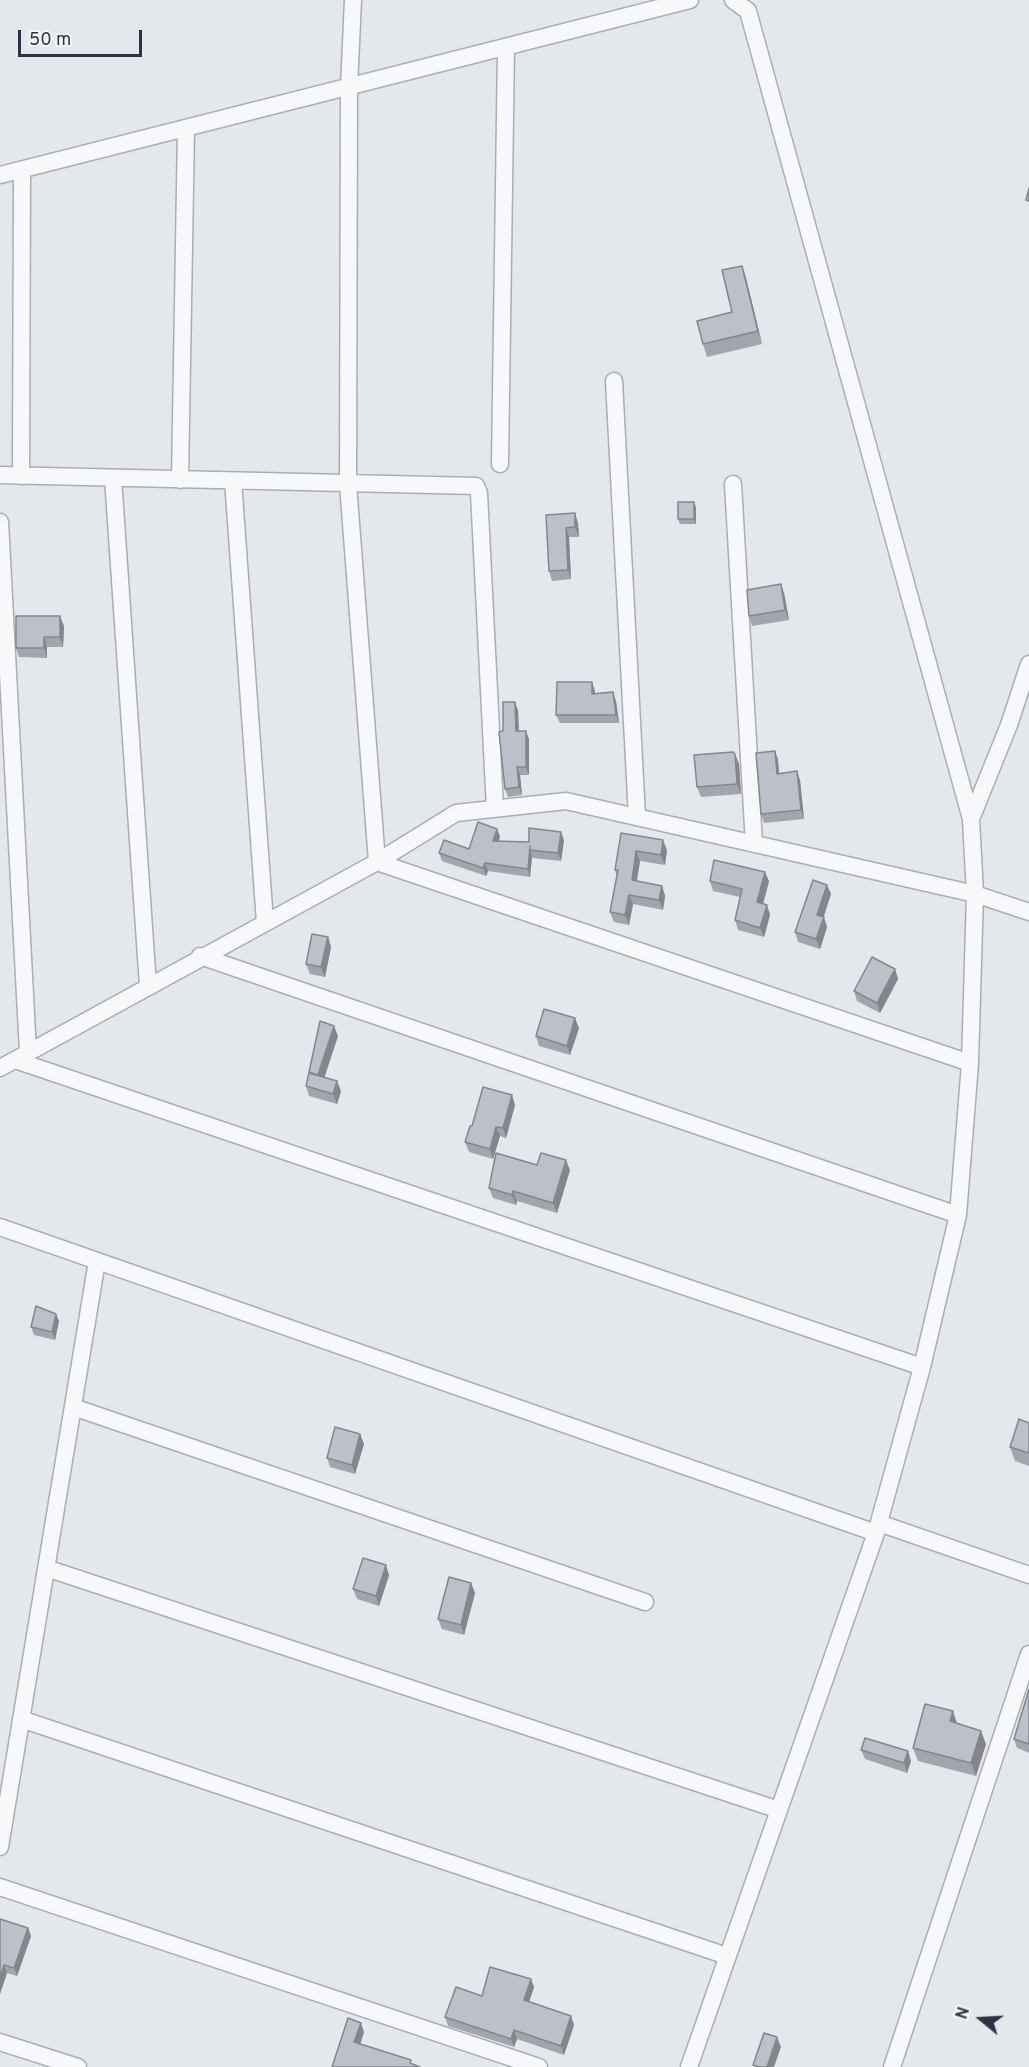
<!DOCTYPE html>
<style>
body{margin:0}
#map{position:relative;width:1029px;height:2067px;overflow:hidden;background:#e4e7eb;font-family:Overpass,sans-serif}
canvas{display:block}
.north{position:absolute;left:951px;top:1989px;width:60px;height:60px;-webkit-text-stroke:4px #f4f6f9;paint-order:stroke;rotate:288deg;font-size:16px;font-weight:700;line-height:24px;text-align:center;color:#2c3443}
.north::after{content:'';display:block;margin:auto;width:21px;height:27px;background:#2c3443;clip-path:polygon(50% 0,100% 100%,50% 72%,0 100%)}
.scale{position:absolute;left:18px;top:30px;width:124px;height:27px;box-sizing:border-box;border:3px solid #2c3443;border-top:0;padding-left:8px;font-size:18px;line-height:21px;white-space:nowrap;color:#2c3443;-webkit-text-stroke:4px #f4f6f9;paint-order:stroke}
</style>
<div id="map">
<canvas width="1029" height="2067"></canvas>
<div class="north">N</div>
<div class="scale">50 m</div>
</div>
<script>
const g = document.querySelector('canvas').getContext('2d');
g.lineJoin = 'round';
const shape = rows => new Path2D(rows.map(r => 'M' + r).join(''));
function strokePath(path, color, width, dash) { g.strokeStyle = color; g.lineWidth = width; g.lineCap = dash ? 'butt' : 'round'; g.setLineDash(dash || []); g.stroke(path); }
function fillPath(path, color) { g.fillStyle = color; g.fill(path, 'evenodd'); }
const minor = shape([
 [353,0,349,87,348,484,377,862,970,1063],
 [0,175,690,0],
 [614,381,637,817],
 [500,464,506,47],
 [0,475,476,486,479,493,495,809],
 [21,476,22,171],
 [113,478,148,986],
 [180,480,186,129],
 [233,481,265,922],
 [733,484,754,844],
 [0,522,28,1052],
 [971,819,1009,725,1029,664],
 [200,956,958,1215],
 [15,1060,922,1367],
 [0,1068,377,862,456,813,566,801,975,894,1029,912],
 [0,1227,876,1533],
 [73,1407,645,1602],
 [879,1523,1029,1575],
 [46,1568,779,1810],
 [21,1719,727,1956],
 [0,1847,97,1261],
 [0,1887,539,2067],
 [0,2042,78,2067],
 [689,2067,876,1533,922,1367,958,1215,970,1063,975,894,971,819,748,11,733,0],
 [892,2067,1029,1654]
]);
strokePath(minor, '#a9aeb5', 19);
strokePath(minor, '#f7f8fa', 16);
fillPath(shape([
 [746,278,762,344,707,357,703,344,732,312],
 [696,507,696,524,680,524,678,519],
 [546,515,578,523,579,537,569,537,571,579,552,581,549,571],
 [784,593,789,620,752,626,749,616],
 [64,626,63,647,47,647,47,658,19,657,16,648],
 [595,691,595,694,616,701,619,723,560,723,556,715],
 [518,710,519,731,529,739,529,775,520,775,522,795,508,797,505,789,503,731],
 [775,751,778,760,779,774,800,780,804,819,764,823,761,814],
 [735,754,739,764,741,794,701,797,697,787],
 [497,829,500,837,499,841,529,842,564,840,561,861,533,858,532,857,530,877,488,871,486,876,442,861,439,853,469,849],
 [621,833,667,850,665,865,640,861,637,881,662,886,665,896,663,910,633,904,629,925,614,922,610,912,617,876,615,870],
 [710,881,769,881,763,904,767,905,770,915,764,937,738,930,735,920,740,897,713,891],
 [831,894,823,917,827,927,820,949,798,942,795,932],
 [328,937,331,947,325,977,310,974,306,964],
 [895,969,898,979,880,1013,857,1001,854,991],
 [579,1028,570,1055,539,1046,536,1036],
 [338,1036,324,1077,341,1091,337,1104,309,1096,306,1086],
 [515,1105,506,1138,500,1136,493,1159,469,1152,465,1142,472,1126],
 [537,1165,570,1170,557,1213,517,1201,516,1205,493,1198,489,1188],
 [59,1321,55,1340,34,1335,31,1327],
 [1029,1423,1029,1466,1015,1461,1010,1447],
 [360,1434,364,1444,355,1474,330,1467,327,1458],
 [389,1575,379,1606,357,1599,353,1589],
 [471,1583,475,1593,464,1635,442,1629,438,1619],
 [1029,1689,1029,1753,1017,1748,1014,1739],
 [953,1711,957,1723,986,1744,976,1776,918,1761,913,1748],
 [861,1750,911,1761,907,1773,865,1759],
 [0,1919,28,1928,31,1936,17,1976,7,1973,0,1994],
 [531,1979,534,1987,529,2002,571,2016,574,2025,564,2055,517,2039,514,2047,448,2026,445,2017,482,1996]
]), '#a2a5ac');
fillPath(shape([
 [742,266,746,278,762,344,758,331],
 [694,502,696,507,696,524,694,519],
 [575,513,578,523,579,537,575,527],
 [566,528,569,537,571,579,568,570],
 [781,584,784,593,789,620,785,610],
 [60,616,64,626,63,647,60,637],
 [44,637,47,647,47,658,44,648],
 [592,682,595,691,595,703,592,694],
 [613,692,616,701,619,723,616,715],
 [515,702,518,710,519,740,516,731],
 [526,731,529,739,529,775,526,767],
 [775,751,778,760,780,783,777,774],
 [735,754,739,764,741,794,737,784],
 [517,767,520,775,522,795,519,787],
 [797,771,800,780,804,819,801,810],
 [497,829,500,837,496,849,493,841],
 [561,832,564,840,561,861,558,853],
 [663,840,667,850,665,865,661,855],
 [530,850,532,857,530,877,528,869],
 [636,851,640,861,635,890,632,880],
 [485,863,488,871,486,876,483,868],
 [765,872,769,881,761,912,757,902],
 [827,885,831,894,821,925,817,915],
 [662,886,665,896,663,910,659,900],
 [629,895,633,904,629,925,625,915],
 [767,905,770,915,764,937,760,928],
 [824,917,827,927,820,949,816,939],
 [328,937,331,947,325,977,321,967],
 [895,969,898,979,880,1013,877,1003],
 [575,1018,579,1028,570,1055,567,1046],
 [334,1026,338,1036,322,1085,318,1075],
 [337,1081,341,1091,337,1104,333,1094],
 [512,1095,515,1105,506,1138,503,1128],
 [496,1127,500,1136,493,1159,490,1149],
 [566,1160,570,1170,557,1213,553,1203],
 [513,1191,517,1201,516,1205,512,1195],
 [56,1314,59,1321,55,1340,52,1332],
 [360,1434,364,1444,355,1474,352,1465],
 [386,1565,389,1575,379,1606,376,1596],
 [471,1583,475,1593,464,1635,461,1625],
 [953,1711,957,1725,950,1721],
 [981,1731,986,1744,976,1776,971,1763],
 [908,1751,911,1761,907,1773,904,1763],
 [28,1928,31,1936,17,1976,14,1968],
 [4,1965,7,1973,0,1994,0,1977],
 [531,1979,534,1987,527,2008,524,2000],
 [571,2016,574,2025,564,2055,561,2046],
 [361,2023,364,2032,358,2052,354,2042],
 [514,2030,517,2039,514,2047,511,2039],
 [777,2037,781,2047,774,2067,767,2067]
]), '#84868c');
const building = shape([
 [1029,188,1029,201,1026,200,1029,188],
 [742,266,758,331,703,344,697,321,732,312,722,270,742,266],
 [678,502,694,502,694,519,678,519,678,502],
 [575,513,575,527,566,528,568,570,549,571,546,515,575,513],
 [781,584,785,610,749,616,747,590,781,584],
 [16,616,60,616,60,637,44,637,44,648,16,648,16,616],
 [557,682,592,682,592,694,613,692,616,715,556,715,557,682],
 [503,702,515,702,516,731,526,731,526,767,517,767,519,787,505,789,499,732,503,731,503,702],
 [775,751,777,774,797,771,801,810,761,814,756,753,775,751],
 [733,752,735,754,737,784,697,787,694,755,733,752],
 [478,822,497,829,493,841,529,842,529,828,561,832,558,853,530,850,530,846,528,869,485,863,483,868,439,853,444,840,469,849,478,822],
 [621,833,663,840,661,855,636,851,632,880,662,886,659,900,629,895,625,915,610,912,618,870,615,870,621,833],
 [714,860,765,872,757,902,767,905,760,928,735,920,742,889,710,881,714,860],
 [813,880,827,885,817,915,824,917,816,939,795,932,813,880],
 [312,934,328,937,321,967,306,964,312,934],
 [872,957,895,969,877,1003,854,991,872,957],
 [544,1009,575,1018,567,1046,536,1036,544,1009],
 [320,1021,334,1026,318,1075,309,1072,320,1021],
 [309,1073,337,1081,333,1094,306,1086,309,1073],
 [483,1087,512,1095,503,1128,496,1127,490,1149,465,1142,470,1126,472,1126,483,1087],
 [496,1153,537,1165,541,1153,566,1160,553,1203,513,1191,512,1195,489,1188,496,1153],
 [36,1306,56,1314,52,1332,31,1327,36,1306],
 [1019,1419,1029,1423,1029,1453,1010,1447,1019,1419],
 [335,1427,360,1434,352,1465,327,1458,335,1427],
 [363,1558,386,1565,376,1596,353,1589,363,1558],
 [449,1577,471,1583,461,1625,438,1619,449,1577],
 [1029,1689,1029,1744,1014,1739,1029,1689],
 [925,1704,953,1711,950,1721,981,1731,971,1763,913,1748,925,1704],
 [865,1738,908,1751,904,1763,861,1750,865,1738],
 [0,1919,28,1928,14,1968,4,1965,0,1977,0,1919],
 [490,1967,531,1979,524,2000,571,2016,561,2046,514,2030,511,2039,445,2017,456,1987,482,1996,490,1967],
 [348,2018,361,2023,354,2042,411,2060,410,2063,420,2067,332,2067,348,2018],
 [764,2033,777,2037,767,2067,759,2067,753,2065,764,2033]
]);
fillPath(building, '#bcc0c8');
strokePath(building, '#84868c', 1.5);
</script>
